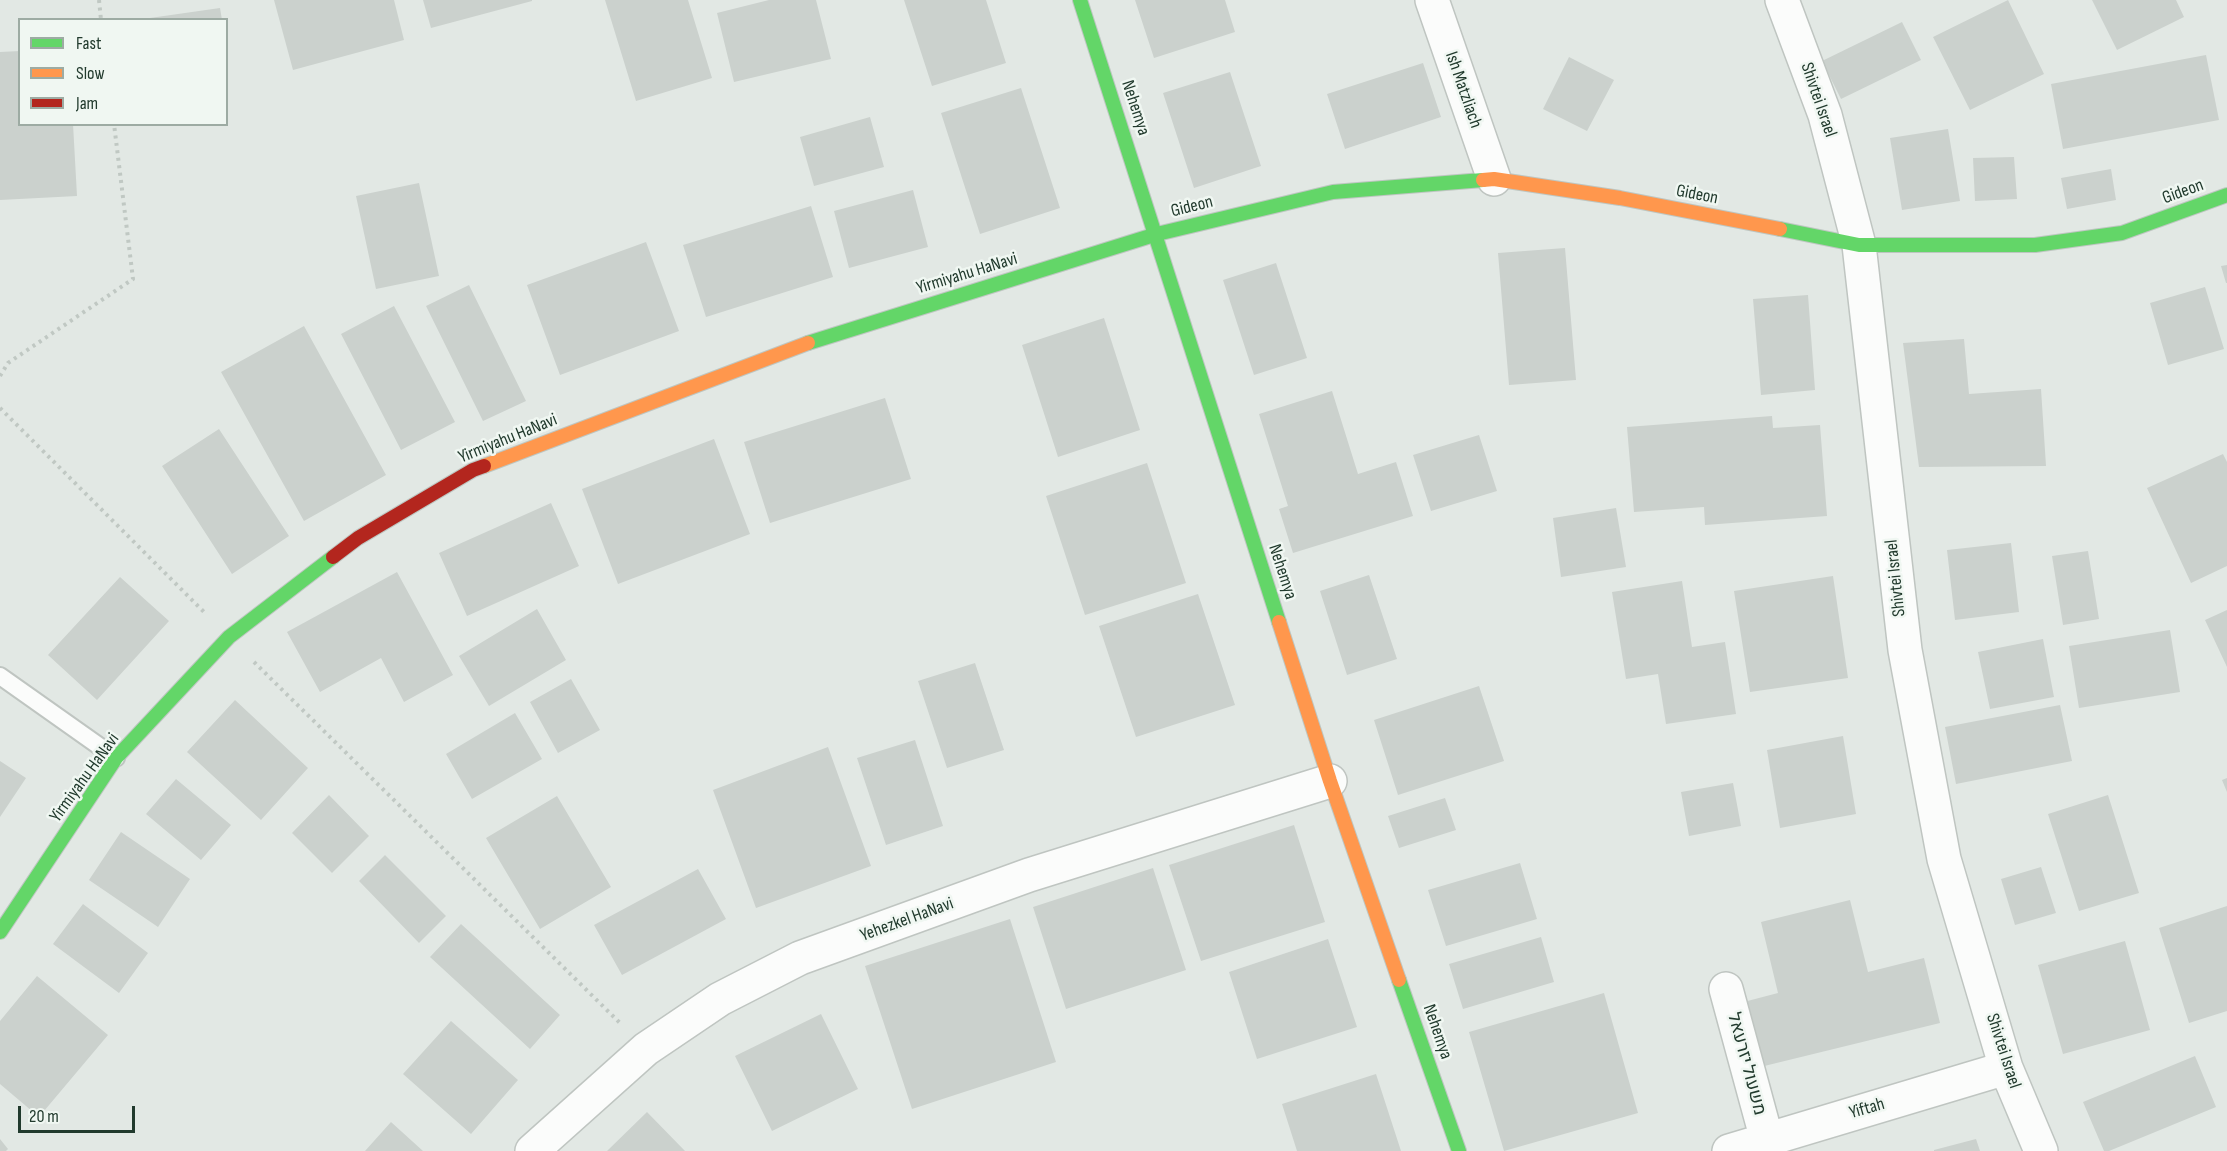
<!DOCTYPE html>
<meta charset="utf-8">
<style>
body{margin:0}
#map{position:relative;width:2227px;height:1151px;overflow:hidden;background:#e2e8e4;font-family:"Sofia Sans Condensed",sans-serif}
canvas{display:block}
.legend{position:absolute;left:18px;top:18px;width:210px;height:108px;box-sizing:border-box;background:#f0f7f2;border:2px solid #9daba3;margin:0;padding:8px 10px;list-style:none;font-size:18px;color:#213a2d}
.legend li{display:flex;align-items:center;gap:12px;height:30px}
.legend b{width:30px;border:2px solid #9daba3}
.scale{position:absolute;left:18px;top:1106px;width:117px;height:27px;box-sizing:border-box;border:3px solid #213a2d;border-top:0;padding-left:8px;font-size:18px;line-height:21px;white-space:nowrap;color:#213a2d;-webkit-text-stroke:4px #f0f7f2;paint-order:stroke}
</style>
<div id="map">
<canvas width="2227" height="1151"></canvas>
<ul class="legend">
<li><b style="height:8px;background:#63d668"></b>Fast</li>
<li><b style="height:8px;background:#ff974d"></b>Slow</li>
<li><b style="height:8px;background:#b3261e"></b>Jam</li>
</ul>
<div class="scale">20 m</div>
</div>
<script>
const g = document.querySelector('canvas').getContext('2d');
g.lineJoin = 'round';
function fillPath(path, color) { g.fillStyle = color; g.fill(path, 'evenodd'); }
const shape = rows => new Path2D(rows.map(r => 'M' + r).join(''));
function strokePath(path, color, width, dash) { g.strokeStyle = color; g.lineWidth = width; g.lineCap = dash ? 'butt' : 'round'; g.setLineDash(dash || []); g.stroke(path); }
function drawText(font, color, halo, rows, align = 'center') {
  g.font = font + ' "Sofia Sans Condensed",Heebo,sans-serif'; g.lineWidth = 5; g.setLineDash([]); g.textBaseline = 'middle'; g.strokeStyle = halo; g.fillStyle = color; for (const [text, x, y, turn = 0] of rows) {
    g.save(); g.translate(x, y); g.rotate((+turn || 0) * Math.PI / 180); g.textAlign = isNaN(turn) ? turn : align; if (halo) g.strokeText(text, 0, 0); g.fillText(text, 0, 0); g.restore();
  }
}
fillPath(shape([
 [274,0,394,0,404,40,293,70],
 [423,0,532,0,532,1,431,28],
 [605,0,688,0,712,78,636,101],
 [769,0,816,0,831,59,734,82,717,13],
 [904,0,986,0,1006,63,932,86],
 [1135,0,1225,0,1235,32,1154,58],
 [2008,0,2044,74,1970,110,1933,37],
 [2092,0,2176,0,2184,17,2117,50],
 [220,8,222,20,151,20,150,18],
 [1902,22,1921,60,1841,99,1822,61],
 [20,51,20,124,73,124,77,196,0,200,0,52],
 [2206,55,2219,120,2063,149,2051,84],
 [1569,57,1614,80,1587,131,1543,109],
 [1423,63,1441,117,1345,149,1327,94],
 [1230,72,1261,166,1194,188,1163,93],
 [1021,88,1060,208,980,234,941,113],
 [870,117,884,167,814,186,800,137],
 [1948,129,1960,201,1902,210,1890,138],
 [2014,157,2017,199,1975,201,1973,158],
 [2111,169,2116,200,2067,209,2061,178],
 [419,183,439,276,376,289,356,196],
 [913,190,928,247,849,268,834,211],
 [811,206,833,277,706,317,683,245],
 [646,242,679,331,560,375,527,285],
 [1565,248,1576,380,1509,385,1498,253],
 [1276,263,1307,358,1254,375,1223,280],
 [2227,265,2227,283,2226,283,2221,266],
 [469,285,526,401,483,421,426,306],
 [2205,287,2224,349,2168,365,2150,303],
 [1808,295,1815,390,1761,395,1753,299],
 [394,306,455,422,401,450,341,334],
 [1104,318,1140,430,1058,457,1022,345],
 [304,326,386,475,304,521,221,372],
 [1964,339,1969,394,2041,389,2046,466,1919,467,1903,343],
 [1332,391,1358,474,1396,462,1413,516,1293,553,1279,509,1288,506,1259,414],
 [885,398,911,479,770,523,744,442],
 [1772,416,1773,428,1820,425,1827,516,1705,525,1704,507,1634,512,1627,427],
 [219,429,289,536,232,574,162,466],
 [1479,435,1497,491,1431,511,1413,455],
 [714,439,750,534,618,584,582,489],
 [2223,454,2227,462,2227,566,2191,583,2147,488],
 [1147,463,1186,583,1085,615,1046,496],
 [551,503,579,566,467,616,439,553],
 [1616,508,1626,567,1561,577,1553,518],
 [2011,543,2019,612,1955,620,1947,550],
 [2088,551,2099,619,2063,625,2052,556],
 [397,572,453,675,404,702,381,658,320,692,287,632],
 [1369,575,1397,659,1347,675,1320,591],
 [1833,576,1848,678,1750,692,1734,591],
 [120,577,169,621,97,700,48,655],
 [1682,581,1692,647,1725,642,1736,714,1666,724,1658,674,1626,679,1612,592],
 [1198,594,1235,705,1136,737,1099,626],
 [537,609,566,660,489,706,459,656],
 [2227,610,2227,667,2205,620],
 [2170,630,2180,692,2079,708,2069,646],
 [2043,639,2054,697,1990,709,1978,652],
 [975,663,1004,750,947,768,918,681],
 [571,679,600,730,558,753,530,702],
 [1479,686,1504,761,1398,795,1374,720],
 [235,700,308,768,261,820,187,752],
 [2060,705,2072,761,1956,784,1945,727],
 [515,713,542,759,472,799,446,754],
 [1843,736,1856,814,1780,828,1767,750],
 [915,740,943,826,886,845,857,758],
 [828,747,871,866,756,908,713,790],
 [0,761,26,778,0,817],
 [2227,778,2227,792,2222,780],
 [176,779,231,825,201,860,146,814],
 [1733,783,1741,826,1689,836,1681,792],
 [329,795,369,836,332,873,292,833],
 [2108,795,2139,893,2079,911,2048,814],
 [557,796,611,887,540,929,486,838],
 [1445,798,1456,830,1399,848,1388,816],
 [1294,825,1325,922,1201,961,1169,865],
 [121,832,190,879,158,927,89,880],
 [385,855,446,916,419,943,359,881],
 [1520,863,1537,919,1446,946,1428,890],
 [2041,867,2056,913,2015,925,2001,879],
 [1153,868,1186,970,1066,1009,1033,907],
 [698,869,726,919,622,975,594,925],
 [1850,900,1868,972,1924,958,1940,1023,1752,1069,1736,1004,1778,993,1761,922],
 [83,904,148,953,119,993,53,944],
 [2227,906,2227,1011,2189,1023,2159,928],
 [1010,919,1056,1062,912,1109,865,966],
 [461,924,560,1015,530,1049,430,957],
 [1541,937,1554,982,1463,1009,1449,964],
 [1328,939,1357,1027,1257,1059,1229,972],
 [2125,941,2150,1030,2063,1054,2038,965],
 [37,976,108,1035,39,1117,0,1084,0,1021],
 [1604,993,1638,1113,1504,1151,1469,1032],
 [821,1014,858,1089,772,1131,735,1056],
 [451,1021,518,1080,471,1134,403,1074],
 [2195,1056,2216,1107,2109,1151,2104,1151,2083,1102],
 [1376,1074,1401,1151,1297,1151,1282,1104],
 [647,1112,685,1151,607,1151],
 [391,1122,423,1151,365,1151],
 [0,1139,8,1149,6,1151,0,1151],
 [1976,1139,1980,1151,1934,1151,1934,1150]
]), '#cbd1cd');
const lane = shape([
 [0,676,116,758]
]);
const street = shape([
 [1432,0,1494,179],
 [1782,0,1825,115,1859,245,1905,650,1944,859,2006,1068,2041,1151],
 [1726,989,1770,1151],
 [532,1151,646,1049,720,999,800,958,1029,875,1330,781],
 [1729,1151,2006,1068]
]);
const fast = shape([
 [1080,0,1279,622],
 [1780,229,1859,245,2035,245,2122,233,2227,195],
 [808,343,1157,234,1333,192,1483,180],
 [0,932,116,758,229,637,333,557],
 [1399,980,1459,1151]
]);
const slow = shape([
 [1483,180,1494,179,1620,198,1780,229],
 [484,466,808,343],
 [1279,622,1330,781,1399,980]
]);
const jam = shape([
 [333,557,358,538,473,470,484,466]
]);
strokePath(lane, '#bfc5c1', 20);
strokePath(street, '#bfc5c1', 36);
strokePath(fast, '#bec6c1', 16);
strokePath(slow, '#bec6c1', 16);
strokePath(jam, '#bec6c1', 16);
strokePath(shape([
 [99,0,101,20],
 [0,376,8,363,133,279,114,124],
 [0,408,204,612],
 [254,662,620,1023]
]), '#c0c8c3', 4, [3, 4.5]);
strokePath(lane, '#fbfcfb', 16);
strokePath(street, '#fbfcfb', 33);
strokePath(fast, '#63d668', 14);
strokePath(slow, '#ff974d', 14);
strokePath(jam, '#b3261e', 14);
drawText('18px', '#213a2d', '#f0f7f2', [
 ["Ish Matzliach",1463,90,71],
 ["Shivtei Israel",1818,100,71],
 ["Nehemya",1135,108,72],
 ["Gideon",2183,192,-20],
 ["Gideon",1697,195,11],
 ["Gideon",1192,207,-14],
 ["Yirmiyahu HaNavi",967,274,-17],
 ["Yirmiyahu HaNavi",508,439,-22],
 ["Nehemya",1282,572,72],
 ["Shivtei Israel",1896,578,-96],
 ["Yirmiyahu HaNavi",85,778,-54],
 ["Yehezkel HaNavi",907,920,-20],
 ["Nehemya",1437,1032,71],
 ["Shivtei Israel",2003,1051,72],
 ["משעול יזרעאל",1746,1064,75],
 ["Yiftah",1867,1109,-16]
]);
</script>
